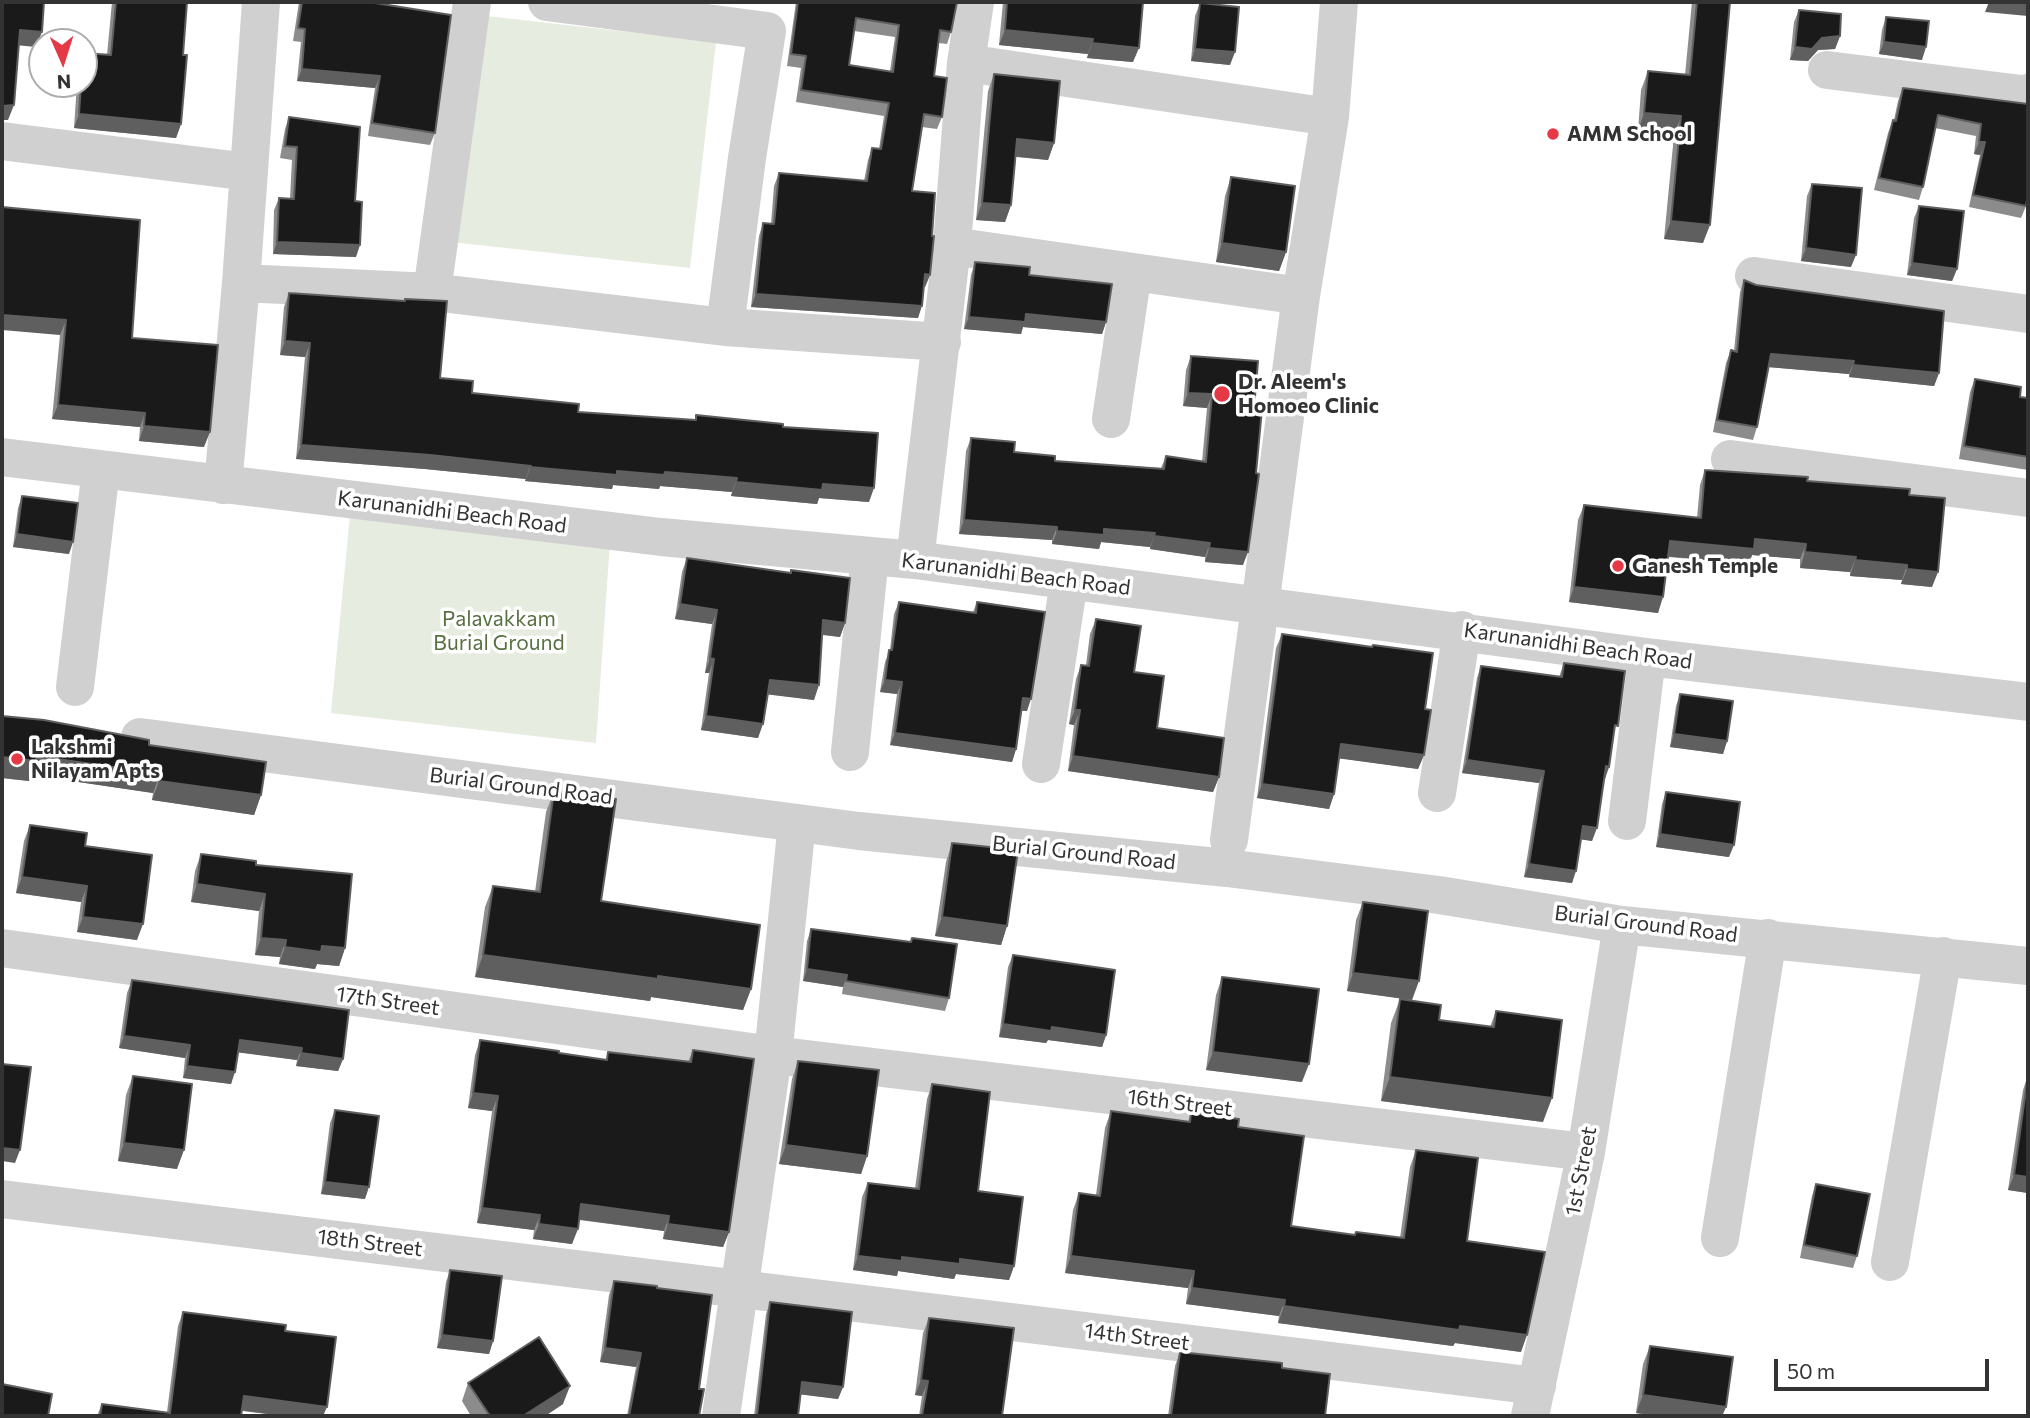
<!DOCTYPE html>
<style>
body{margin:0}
#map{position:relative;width:2030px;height:1418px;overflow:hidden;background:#fff;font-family:Commissioner,sans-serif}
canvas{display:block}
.frame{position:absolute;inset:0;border:4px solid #333;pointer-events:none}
.north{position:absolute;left:28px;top:28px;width:70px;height:70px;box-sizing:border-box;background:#fff;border:2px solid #adadad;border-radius:50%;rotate:177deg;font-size:19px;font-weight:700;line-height:28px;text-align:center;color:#333}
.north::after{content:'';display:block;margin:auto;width:24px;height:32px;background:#e63946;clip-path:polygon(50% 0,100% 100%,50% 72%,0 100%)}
.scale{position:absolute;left:1774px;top:1359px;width:215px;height:32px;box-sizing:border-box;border:4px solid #333;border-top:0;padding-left:9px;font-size:21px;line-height:24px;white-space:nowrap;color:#333;-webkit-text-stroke:5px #fff;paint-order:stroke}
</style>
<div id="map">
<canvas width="2030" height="1418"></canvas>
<div class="frame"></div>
<div class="north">N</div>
<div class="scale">50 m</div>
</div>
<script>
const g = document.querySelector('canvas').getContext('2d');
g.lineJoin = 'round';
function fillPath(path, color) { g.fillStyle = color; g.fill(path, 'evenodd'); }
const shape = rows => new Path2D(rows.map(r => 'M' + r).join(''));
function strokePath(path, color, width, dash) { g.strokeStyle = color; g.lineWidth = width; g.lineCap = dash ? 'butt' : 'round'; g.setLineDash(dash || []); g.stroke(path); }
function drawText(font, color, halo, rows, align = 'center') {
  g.font = font + ' Commissioner,sans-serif'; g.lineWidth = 7; g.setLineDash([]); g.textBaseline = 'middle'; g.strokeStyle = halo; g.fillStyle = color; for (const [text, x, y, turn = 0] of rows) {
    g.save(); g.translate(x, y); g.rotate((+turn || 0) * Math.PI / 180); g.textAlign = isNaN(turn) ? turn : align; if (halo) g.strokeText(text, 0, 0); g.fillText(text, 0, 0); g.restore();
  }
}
fillPath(shape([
 [469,14,716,42,690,268,442,241],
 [350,515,610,542,596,743,331,713]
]), '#e6ecdf');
strokePath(shape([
 [547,2,767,31,747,158,725,327],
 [966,63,1330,117],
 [1827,70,2028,95,2028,93],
 [2,141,249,172],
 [952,246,1301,296],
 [1754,276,2028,314],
 [241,283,432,292,725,327,942,342],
 [432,292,472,2],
 [1111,419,1133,272],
 [2,457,661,537,915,560,1647,657,2028,702],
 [1730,459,2028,498],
 [223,485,241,283,261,2],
 [915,560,952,246,966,63,975,2],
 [75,687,101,469],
 [140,737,859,831,1227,868,1439,895,1622,925,2028,966],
 [850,752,870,556],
 [1041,764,1069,581],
 [1437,793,1462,630],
 [1627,821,1647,657],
 [1229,840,1301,296,1330,117,1339,2],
 [2,948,773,1055,1586,1152],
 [2,1199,1537,1386],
 [1720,1238,1768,938],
 [1890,1262,1943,956],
 [721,1416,773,1055,797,823],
 [1530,1416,1586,1152,1622,925]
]), '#d0d0d0', 38);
fillPath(shape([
 [112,2,187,2,183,55,181,124,176,138,74,128,77,84,84,84,107,55],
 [299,2,369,2,435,133,430,145,368,136,375,88,297,81,301,42,293,41],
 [796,2,957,2,951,32,947,44,939,43,934,76,942,117,937,129,922,127,912,191,932,236,930,275,925,287,924,287,918,318,751,307,759,236,763,223,771,224,774,186,779,173,864,181,868,160,872,148,879,149,884,116,796,102,801,68,787,66],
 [854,31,895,37,890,71,849,65],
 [1003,2,1143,2,1133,62,1087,58,1088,54,999,45],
 [1692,2,1730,2,1703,243,1664,239,1674,135,1638,131,1641,90,1648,71,1685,75],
 [1200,3,1230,65,1191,61,1195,16],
 [1799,10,1840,36,1835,49,1818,50,1808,61,1790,60,1794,22],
 [1886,17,1922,60,1879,54,1882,30],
 [994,74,1054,143,1048,160,1016,157,1011,205,1005,222,976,220,988,91],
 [1903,88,2028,104,2026,206,2021,218,1969,207,1980,155,1974,154,1976,136,1935,128,1923,187,1919,200,1874,190,1888,133,1893,120,1894,120,1898,101],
 [289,117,355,201,356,257,273,254,274,210,279,198,290,198,292,160,280,158,285,129],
 [1231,177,1286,252,1279,271,1216,262,1225,196],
 [1812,184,1851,267,1801,261,1807,196],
 [1919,206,1957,269,1952,281,1907,275,1914,218],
 [2,207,132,338,204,447,139,441,140,427,52,419,60,335],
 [975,262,1029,275,1106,322,1102,334,1023,327,1021,334,964,329,971,275],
 [1744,280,1939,373,1934,386,1849,377,1849,374,1769,367,1757,427,1753,440,1713,432,1726,363,1731,350,1734,351,1740,292],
 [289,293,404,301,405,299,440,378,472,393,578,412,695,420,696,415,783,427,869,502,819,498,817,504,731,496,732,492,660,486,659,489,613,485,612,489,525,481,526,479,425,469,296,459,305,357,280,355,284,307],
 [1191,356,1254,409,1243,565,1205,562,1205,557,1150,549,1150,547,1101,542,1099,549,1052,544,1052,540,959,534,966,451,971,438,1014,452,1055,461,1161,468,1166,456,1202,462,1207,408,1183,406,1186,370],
 [1975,379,2020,397,2028,398,2028,470,1959,459,1970,392],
 [1705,470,1807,481,1909,495,1932,587,1901,584,1902,580,1850,576,1850,572,1800,568,1800,559,1752,555,1749,564,1668,557,1658,613,1569,602,1578,520,1584,505,1697,518,1700,485],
 [22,496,69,554,13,547,18,508],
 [687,558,845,623,840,637,822,635,814,700,768,694,758,738,701,730,709,673,705,673,712,624,675,619,682,572],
 [899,602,973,612,977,602,1027,711,1022,711,1016,749,1012,762,890,745,897,694,880,692,885,662,890,650,894,614],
 [1096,619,1134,672,1157,728,1219,777,1213,792,1068,771,1074,725,1069,724,1076,679,1081,665,1086,665,1090,634],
 [1282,634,1425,709,1424,755,1418,769,1339,758,1334,794,1329,809,1257,798,1276,648],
 [1564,663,1613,738,1609,767,1604,779,1592,841,1581,839,1572,883,1524,877,1539,783,1462,773,1477,678,1481,666,1559,677],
 [1680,694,1727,741,1723,754,1670,747,1676,706],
 [149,745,261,795,254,815,152,800,153,793,31,775,29,781,2,778],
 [554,791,601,901,751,989,743,1010,651,997,650,1001,475,977,485,907,493,886,535,892,546,812],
 [1666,792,1729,857,1656,847,1662,804],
 [30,825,85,846,137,940,77,932,81,902,16,893,24,841],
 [952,843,1007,926,1001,945,935,936,946,862],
 [201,854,256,865,345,948,339,966,317,964,315,969,279,964,280,957,255,955,259,911,191,902,195,871],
 [1363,902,1412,1000,1347,991,1356,920],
 [811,929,910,942,912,938,949,998,945,1011,842,994,843,987,803,981,807,941],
 [1013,955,1106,1035,1102,1047,1048,1040,1046,1043,999,1037,1008,967],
 [1222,977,1302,1082,1206,1070,1216,995],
 [132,980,343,1059,338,1071,296,1066,297,1060,238,1052,231,1084,183,1078,185,1058,119,1048,127,993],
 [1400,999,1439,1020,1490,1027,1496,1011,1543,1122,1381,1101,1391,1023],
 [480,1040,606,1060,608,1052,688,1062,693,1050,729,1232,723,1247,663,1239,664,1231,579,1220,572,1244,533,1239,534,1230,477,1223,492,1111,468,1108,475,1055],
 [798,1061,867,1156,861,1174,779,1164,792,1079],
 [2028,1075,2028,1193,2008,1190,2023,1090],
 [133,1076,177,1169,118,1161,126,1095],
 [932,1084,978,1191,1014,1266,1009,1280,956,1274,954,1279,898,1271,897,1276,853,1270,862,1197,868,1183,915,1189,927,1099],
 [335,1110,365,1199,321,1194,330,1123],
 [1111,1111,1188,1122,1191,1113,1238,1127,1291,1226,1355,1235,1400,1238,1410,1167,1416,1150,1467,1241,1521,1352,1455,1343,1453,1346,1278,1323,1279,1316,1186,1304,1188,1288,1065,1273,1073,1210,1079,1193,1096,1195,1105,1128],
 [1816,1184,1857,1256,1853,1268,1800,1258,1812,1196],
 [450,1270,493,1341,489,1354,437,1348,446,1282],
 [614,1281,657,1288,699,1389,699,1416,627,1416,636,1367,600,1362,609,1295],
 [770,1302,843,1387,838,1399,800,1394,798,1416,754,1416,766,1314],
 [183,1312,285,1331,323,1416,283,1416,242,1411,241,1416,97,1416,102,1404,167,1412,178,1326],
 [929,1318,1002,1416,919,1416,922,1396,915,1395,923,1333],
 [1650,1346,1726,1407,1722,1416,1657,1416,1636,1413,1643,1364],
 [1180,1352,1282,1368,1325,1416,1168,1416,1175,1366],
 [468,1383,563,1404,545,1416,471,1416,462,1401]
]), '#8c8c8c');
fillPath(shape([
 [1989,2,2028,3,2028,16,1985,12],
 [20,30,42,32,36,47,15,45],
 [1005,30,1093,39,1088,54,999,45],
 [1840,36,1835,49,1818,50,1808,61,1790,60,1795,47,1822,38],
 [1884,42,1926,47,1922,60,1879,54],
 [1092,43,1139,48,1133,62,1087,58],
 [1195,49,1235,52,1230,65,1191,61],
 [302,69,380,76,375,88,297,81],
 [14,105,8,120,2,120,2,106],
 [1644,113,1681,116,1674,135,1638,131],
 [79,114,181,124,176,138,74,128],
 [1017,139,1054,143,1048,160,1011,156],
 [1979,142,1985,142,1980,155,1974,154],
 [982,203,1011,205,1005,222,976,220],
 [1671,221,1710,225,1703,243,1664,239],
 [277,242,360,245,356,257,273,254],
 [1222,243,1286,252,1279,271,1216,262],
 [1806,248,1856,255,1851,267,1801,261],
 [1912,263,1957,269,1952,281,1907,275],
 [925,274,930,275,925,287,920,287],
 [756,294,922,306,918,318,751,307],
 [1026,314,1106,322,1102,334,1023,327,1021,334,964,329,969,317],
 [2,315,66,320,60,335,2,330],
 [285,341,310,343,305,357,280,355],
 [1771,354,1854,361,1849,374,1767,367],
 [1853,365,1939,373,1934,386,1849,377],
 [1188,393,1212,394,1207,408,1183,406],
 [58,405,145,413,140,427,52,419],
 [144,426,210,432,204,447,139,441],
 [301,445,430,455,531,466,526,479,425,469,296,459],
 [530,467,665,472,737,478,732,492,660,486,659,489,613,485,612,489,525,481],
 [736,482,823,484,874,488,869,502,819,498,817,504,731,496],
 [964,520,1057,527,1052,540,959,534],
 [1104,529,1155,533,1150,547,1101,542,1099,549,1052,544,1057,531],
 [17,534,73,542,69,554,13,547],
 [1154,536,1210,543,1205,557,1150,549],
 [1755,539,1806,544,1800,559,1752,555,1749,564,1664,556,1670,541],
 [1209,548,1248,552,1243,565,1205,562],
 [1805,552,1856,557,1850,572,1800,568],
 [1855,560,1907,565,1902,580,1850,576],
 [1907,569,1938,572,1932,587,1901,584],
 [1574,587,1663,597,1658,613,1569,602],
 [680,604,717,610,712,624,675,619],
 [823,620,845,623,840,637,818,634],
 [710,658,714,659,709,673,705,673],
 [770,680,819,685,814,700,764,694],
 [885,680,902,682,897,694,880,692],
 [1023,698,1031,699,1027,711,1019,710],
 [1075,710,1080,710,1074,725,1069,724],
 [706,716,763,724,758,738,701,730],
 [895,733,1016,749,1012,762,890,745],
 [1674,734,1727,741,1723,754,1670,747],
 [1341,744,1424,755,1418,769,1336,758],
 [37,756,160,774,153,793,31,775,29,781,2,778,2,757],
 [1073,756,1219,777,1213,792,1068,771],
 [1467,760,1544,771,1539,783,1462,773],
 [1606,766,1609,767,1605,779,1601,779],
 [159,781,261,795,254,815,152,800],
 [1262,784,1334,794,1329,809,1257,798],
 [1583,826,1597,828,1592,841,1578,839],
 [1660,834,1734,845,1729,857,1656,847],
 [1529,864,1576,871,1572,883,1524,877],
 [22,877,87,886,81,902,16,893],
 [197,884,265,894,259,911,191,902],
 [83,917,143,924,137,940,77,932],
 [942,917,1007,926,1001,945,935,936],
 [261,938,286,940,280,957,255,955],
 [322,946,345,948,339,966,317,964,315,969,279,964,285,947],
 [483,955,658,976,751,989,743,1010,651,997,650,1001,475,977],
 [807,969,847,975,843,987,803,981],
 [1353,973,1419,981,1412,1000,1347,991],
 [1003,1024,1052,1027,1106,1035,1102,1047,1048,1040,1046,1043,999,1037],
 [124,1036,190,1045,185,1058,119,1048],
 [240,1040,302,1048,297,1060,235,1052],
 [1213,1052,1309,1064,1302,1082,1206,1070],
 [301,1053,343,1059,338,1071,296,1066],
 [187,1066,235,1072,231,1084,183,1078],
 [1390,1077,1552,1098,1543,1122,1381,1101],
 [473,1093,498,1096,492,1111,468,1108],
 [124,1143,184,1150,177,1169,118,1161],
 [786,1145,867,1156,861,1174,779,1164],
 [2,1148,20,1150,15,1163,2,1161],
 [2014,1175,2028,1177,2028,1193,2008,1190],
 [325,1182,369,1187,365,1199,321,1194],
 [581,1204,669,1216,664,1231,576,1219],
 [482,1208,540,1215,534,1230,477,1223],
 [539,1224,578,1229,572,1244,533,1239],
 [668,1224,729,1232,723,1247,663,1239],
 [858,1256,960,1259,1014,1266,1009,1280,956,1274,954,1279,898,1271,897,1276,853,1270],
 [1071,1256,1194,1271,1188,1288,1065,1273],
 [1192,1288,1285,1300,1279,1316,1186,1304],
 [1284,1306,1460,1326,1527,1335,1521,1352,1455,1343,1453,1346,1278,1323],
 [442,1335,493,1341,489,1354,437,1348],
 [605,1348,641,1353,636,1367,600,1362],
 [921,1380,928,1381,922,1396,915,1395],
 [802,1382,843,1387,838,1399,797,1394],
 [570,1386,563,1404,545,1416,523,1416],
 [1643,1395,1726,1407,1722,1416,1657,1416,1636,1413],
 [244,1396,327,1407,323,1416,283,1416,239,1410]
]), '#5f5f5f');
const building = shape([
 [2,2,44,2,42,32,20,30,14,105,2,106,2,2],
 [116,2,187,2,183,55,187,55,181,124,79,114,81,84,84,84,84,53,111,55,116,2],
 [302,2,369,2,451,15,435,133,372,123,380,76,302,69,305,29,298,28,302,2],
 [798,2,957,2,951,32,940,30,934,76,947,78,942,117,924,114,912,191,935,193,932,236,934,236,930,275,925,274,922,306,756,294,763,223,774,224,779,173,867,181,872,148,881,149,889,103,801,90,806,56,791,54,798,2],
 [856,18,899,25,893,72,849,65,856,18],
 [1007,2,1143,2,1139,48,1092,43,1093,39,1005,30,1007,2],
 [1697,2,1730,2,1710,225,1671,221,1681,116,1644,113,1648,71,1690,75,1697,2],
 [1200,3,1239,7,1235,52,1195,49,1200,3],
 [1799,10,1841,14,1840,36,1822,38,1812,49,1795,47,1799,10],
 [1886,17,1929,21,1926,47,1884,42,1886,17],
 [994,74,1060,81,1054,143,1017,139,1011,205,982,203,994,74],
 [1903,88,2028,104,2028,195,2026,206,1973,195,1985,142,1979,142,1981,124,1938,115,1923,187,1879,178,1893,120,1896,121,1903,88],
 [289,117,360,127,355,201,362,202,360,245,277,242,279,198,294,199,297,147,285,146,289,117],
 [1231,177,1295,186,1286,252,1222,243,1231,177],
 [1812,184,1862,188,1856,255,1806,248,1812,184],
 [1919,206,1964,211,1957,269,1912,263,1919,206],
 [2,207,140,220,132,338,218,345,210,432,144,426,145,413,58,405,66,320,2,315,2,207],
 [975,262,1030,267,1029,275,1112,284,1106,322,1026,314,1025,322,969,317,975,262],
 [1744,280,1756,285,1944,311,1939,373,1853,365,1854,361,1771,354,1757,427,1717,420,1731,350,1737,352,1744,280],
 [289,293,405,301,405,299,447,301,440,378,473,381,472,393,579,404,578,412,696,420,696,415,783,424,783,427,878,433,874,488,823,484,822,490,736,482,737,478,665,472,664,475,617,471,617,475,530,467,531,466,430,455,301,445,310,343,285,341,289,293],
 [1191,356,1258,361,1254,409,1262,409,1256,473,1259,474,1248,552,1209,548,1210,543,1154,536,1155,533,1104,529,1104,535,1057,531,1057,527,964,520,971,438,1015,442,1014,452,1055,456,1055,461,1164,469,1166,456,1206,462,1212,394,1188,393,1191,356],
 [1975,379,2021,387,2020,397,2028,398,2028,457,1964,446,1975,379],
 [1705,470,1808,477,1807,481,1910,489,1909,495,1945,498,1938,572,1907,569,1907,565,1855,560,1856,557,1805,552,1806,544,1755,539,1754,549,1670,541,1663,597,1574,587,1584,505,1701,518,1705,470],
 [22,496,78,503,73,542,17,534,22,496],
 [687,558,791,573,791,570,850,578,845,623,823,620,819,685,770,680,763,724,706,716,714,659,710,658,717,610,680,604,687,558],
 [899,602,976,613,977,602,1045,612,1031,699,1023,698,1016,749,895,733,902,682,885,680,889,650,892,650,899,602],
 [1096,619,1141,626,1134,672,1164,676,1157,728,1224,738,1219,777,1073,756,1080,710,1075,710,1081,665,1089,666,1096,619],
 [1282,634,1372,647,1373,645,1433,653,1425,709,1431,710,1424,755,1341,744,1334,794,1262,784,1282,634],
 [1564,663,1625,671,1618,726,1615,725,1609,767,1606,766,1597,828,1583,826,1576,871,1529,864,1544,771,1467,760,1481,666,1562,677,1564,663],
 [1680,694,1733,701,1727,741,1674,734,1680,694],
 [2,716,44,720,149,740,149,745,266,762,261,795,159,781,160,774,37,756,36,761,2,757,2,716],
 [554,791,616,799,601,901,760,925,751,989,658,976,658,979,483,955,493,886,540,892,554,791],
 [1666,792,1740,802,1734,845,1660,834,1666,792],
 [30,825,87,833,85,846,152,855,143,924,83,917,87,886,22,877,30,825],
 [952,843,1018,850,1007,926,942,917,952,843],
 [201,854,256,861,256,865,352,874,345,948,322,946,321,952,285,947,286,940,261,938,265,894,197,884,201,854],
 [1363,902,1428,911,1419,981,1353,973,1363,902],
 [811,929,911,942,912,938,957,944,949,998,846,981,847,975,807,969,811,929],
 [1013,955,1115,970,1106,1035,1052,1027,1051,1031,1003,1024,1013,955],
 [1222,977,1319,989,1309,1064,1213,1052,1222,977],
 [132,980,349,1010,343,1059,301,1053,302,1048,240,1040,235,1072,187,1066,190,1045,124,1036,132,980],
 [1400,999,1441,1005,1439,1020,1494,1027,1496,1011,1562,1020,1552,1098,1390,1077,1400,999],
 [480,1040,559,1051,559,1053,607,1060,608,1052,691,1062,693,1050,754,1059,729,1232,668,1224,669,1216,581,1204,578,1229,539,1224,540,1215,482,1208,498,1096,473,1093,480,1040],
 [798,1061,879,1070,867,1156,786,1145,798,1061],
 [2,1064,31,1067,20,1150,2,1148,2,1064],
 [2028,1075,2028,1177,2014,1175,2028,1075],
 [133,1076,192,1084,184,1150,124,1143,133,1076],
 [932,1084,990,1092,978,1191,1023,1197,1014,1266,960,1259,960,1264,902,1257,902,1261,858,1256,868,1183,919,1189,932,1084],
 [335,1110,379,1116,369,1187,325,1182,335,1110],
 [1111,1111,1190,1122,1191,1113,1239,1119,1238,1127,1304,1136,1291,1226,1355,1235,1356,1232,1404,1238,1416,1150,1478,1158,1467,1241,1545,1252,1527,1335,1460,1326,1459,1330,1284,1306,1285,1300,1192,1288,1194,1271,1071,1256,1079,1193,1100,1196,1111,1111],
 [1816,1184,1870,1194,1857,1256,1804,1245,1816,1184],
 [450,1270,502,1276,493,1341,442,1335,450,1270],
 [614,1281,657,1286,657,1288,712,1295,699,1389,704,1389,699,1416,629,1416,641,1353,605,1348,614,1281],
 [770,1302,852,1312,843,1387,802,1382,798,1416,757,1416,770,1302],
 [183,1312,286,1325,285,1331,336,1337,327,1407,244,1396,241,1416,100,1416,102,1404,170,1413,183,1312],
 [929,1318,1014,1328,1002,1416,922,1416,928,1381,921,1380,929,1318],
 [539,1337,570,1386,523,1416,490,1416,468,1383,539,1337],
 [1650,1346,1733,1357,1726,1407,1643,1395,1650,1346],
 [1180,1352,1282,1363,1282,1368,1330,1374,1325,1416,1171,1416,1180,1352],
 [2,1384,52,1394,48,1416,2,1416,2,1384]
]);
fillPath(building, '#1a1a1a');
strokePath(building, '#5f5f5f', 2);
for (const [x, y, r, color] of [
 [1553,134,7,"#e63946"],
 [1222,394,9,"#e63946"],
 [1618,566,7,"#e63946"],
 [17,759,7,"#e63946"]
]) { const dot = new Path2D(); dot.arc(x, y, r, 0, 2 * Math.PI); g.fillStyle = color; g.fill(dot); strokePath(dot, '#fff', 2.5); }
drawText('bold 21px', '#333', '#fff', [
 ["AMM School",1567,134],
 ["Dr. Aleem's",1238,382],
 ["Homoeo Clinic",1238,406],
 ["Ganesh Temple",1632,566],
 ["Lakshmi",31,747],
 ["Nilayam Apts",31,771]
], 'left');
drawText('21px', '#333', '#fff', [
 ["Karunanidhi Beach Road",452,512,7],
 ["Karunanidhi Beach Road",1016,574,7],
 ["Karunanidhi Beach Road",1578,646,8],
 ["Burial Ground Road",521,786,7],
 ["Burial Ground Road",1084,853,6],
 ["Burial Ground Road",1646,924,7],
 ["17th Street",388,1001,8],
 ["16th Street",1180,1103,7],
 ["1st Street",1581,1171,-79],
 ["18th Street",370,1243,7],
 ["14th Street",1137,1337,7]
]);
drawText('21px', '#56703f', '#fff', [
 ["Palavakkam",499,619],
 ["Burial Ground",499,643]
]);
</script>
